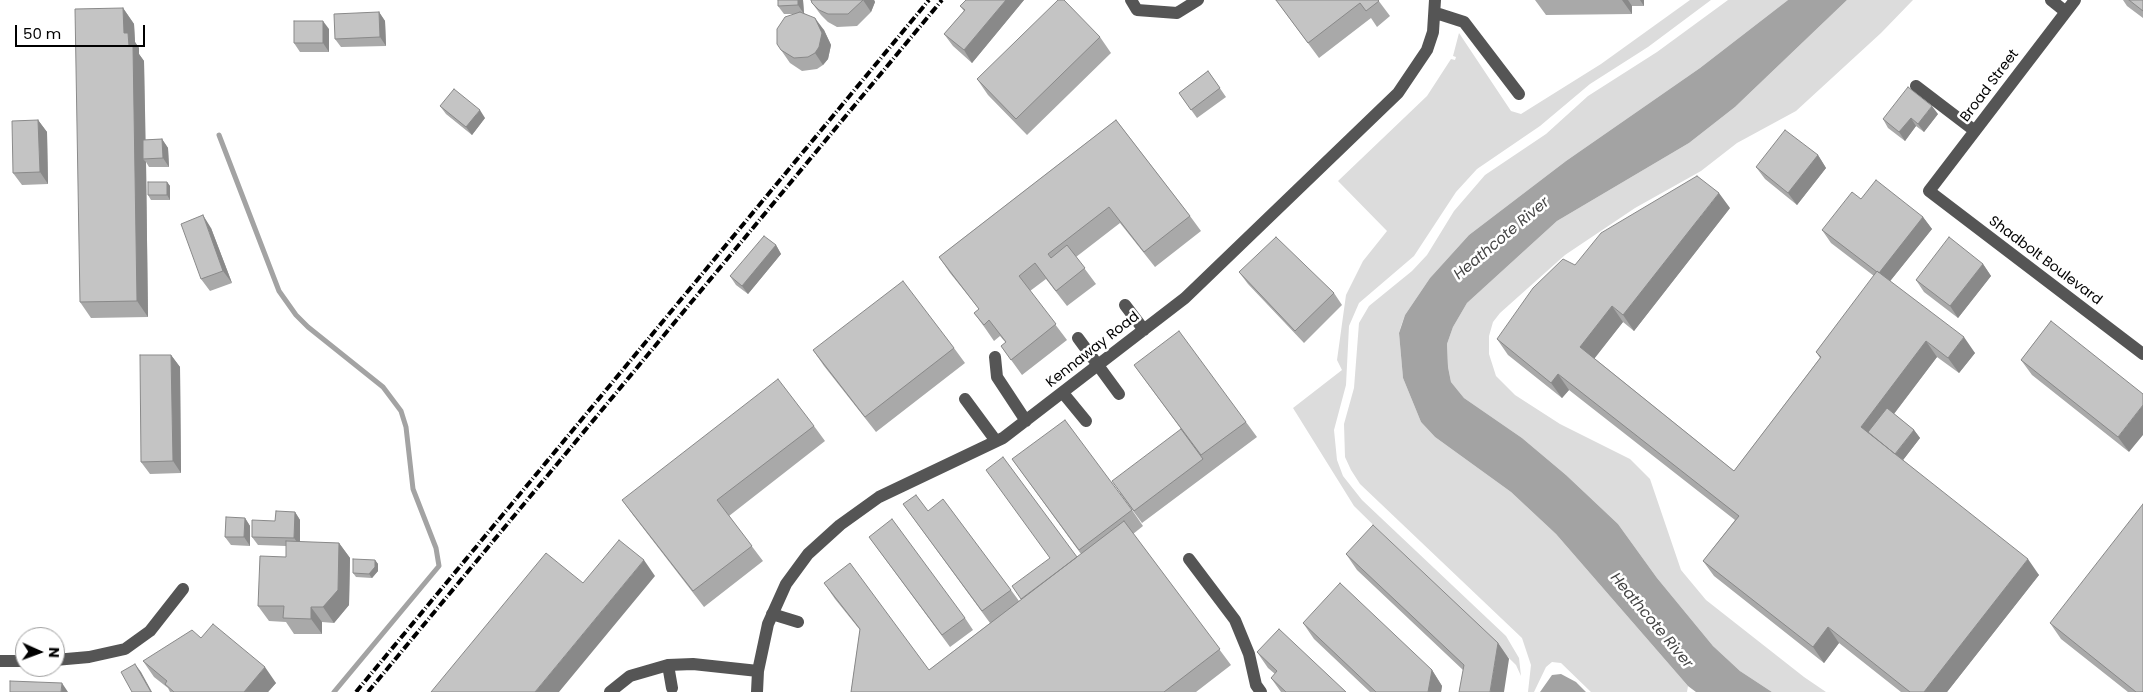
<!DOCTYPE html>
<style>
body{margin:0}
#map{position:relative;width:2143px;height:692px;overflow:hidden;background:#fff;font-family:Poppins,sans-serif}
canvas{display:block}
.north{position:absolute;left:15px;top:627px;width:50px;height:50px;box-sizing:border-box;background:#fff;border:1px solid #999;border-radius:50%;rotate:92deg;font-size:14px;font-weight:700;line-height:20px;text-align:center;color:#000}
.north::after{content:'';display:block;margin:auto;width:18px;height:22px;background:#000;clip-path:polygon(50% 0,100% 100%,50% 72%,0 100%)}
.scale{position:absolute;left:15px;top:25px;width:130px;height:22px;box-sizing:border-box;border:2px solid #000;border-top:0;padding-left:6px;font-size:15px;line-height:18px;white-space:nowrap;color:#000;-webkit-text-stroke:4px #fff;paint-order:stroke}
</style>
<div id="map">
<canvas width="2143" height="692"></canvas>
<div class="north">N</div>
<div class="scale">50 m</div>
</div>
<script>
const g = document.querySelector('canvas').getContext('2d');
g.lineJoin = 'round';
function fillPath(path, color) { g.fillStyle = color; g.fill(path, 'evenodd'); }
const shape = rows => new Path2D(rows.map(r => 'M' + r).join(''));
function strokePath(path, color, width, dash) { g.strokeStyle = color; g.lineWidth = width; g.lineCap = dash ? 'butt' : 'round'; g.setLineDash(dash || []); g.stroke(path); }
function drawText(font, color, halo, rows, align = 'center') {
  g.font = font + ' Poppins,sans-serif'; g.lineWidth = 5; g.setLineDash([]); g.textBaseline = 'middle'; g.strokeStyle = halo; g.fillStyle = color; for (const [text, x, y, turn = 0] of rows) {
    g.save(); g.translate(x, y); g.rotate((+turn || 0) * Math.PI / 180); g.textAlign = isNaN(turn) ? turn : align; if (halo) g.strokeText(text, 0, 0); g.fillText(text, 0, 0); g.restore();
  }
}
fillPath(shape([
 [1690,0,1711,0,1648,47,1590,84,1540,126,1477,169,1456,192,1414,256,1359,303,1349,326,1346,385,1334,430,1337,460,1343,476,1362,500,1506,636,1519,658,1521,676,1516,665,1354,506,1293,408,1342,370,1337,360,1346,295,1363,261,1387,231,1338,181,1427,96,1451,59,1455,60,1456,57,1453,56,1459,33,1511,111,1521,114,1601,64],
 [1728,0,1788,0,1700,68,1566,161,1469,235,1430,278,1405,315,1401,326,1399,333,1403,378,1421,422,1435,437,1511,492,1556,534,1688,686,1687,692,1591,692,1561,663,1552,662,1546,667,1534,692,1528,692,1531,665,1522,638,1360,484,1351,470,1345,457,1344,424,1354,388,1359,323,1369,306,1412,271,1427,255,1454,211,1485,175,1546,134,1588,96,1657,52],
 [1847,0,1913,0,1881,33,1796,111,1737,143,1701,171,1635,208,1565,255,1500,313,1493,322,1489,336,1489,354,1496,376,1515,395,1560,424,1630,459,1650,479,1681,570,1706,600,1804,677,1826,692,1772,692,1740,671,1713,646,1657,578,1618,524,1566,475,1522,438,1464,398,1451,382,1448,367,1447,344,1453,327,1467,303,1557,221,1689,143,1735,107]
]), '#dcdcdc');
fillPath(shape([
 [1788,0,1847,0,1735,107,1689,143,1557,221,1467,303,1453,327,1447,344,1448,367,1451,382,1464,398,1522,438,1566,475,1618,524,1657,578,1713,646,1740,671,1772,692,1696,692,1688,686,1556,534,1511,492,1435,437,1421,422,1403,378,1399,333,1405,315,1430,278,1469,235,1566,161,1700,68],
 [1561,674,1576,682,1586,692,1540,692,1552,675]
]), '#a3a3a3');
strokePath(shape([
 [219,135,279,291,296,315,308,327,383,387,401,411,406,427,413,489,436,548,439,566,334,692]
]), '#a3a3a3', 5);
strokePath(shape([
 [1131,0,1137,10,1177,13,1198,0],
 [2051,0,2066,12],
 [2075,0,1929,191,2143,354],
 [1436,13,1464,22,1519,94],
 [1916,86,1975,131],
 [1125,305,1144,330],
 [1078,338,1119,394],
 [995,357,997,377,1026,421],
 [1063,393,1086,421],
 [965,399,996,441],
 [1189,559,1235,620,1249,654,1256,685,1261,692],
 [772,614,798,622],
 [55,660,89,657,125,649,150,631,183,589],
 [0,661,25,661],
 [668,665,672,688],
 [610,692,630,676,668,665,693,664,758,671],
 [757,692,758,671,768,624,786,584,808,554,840,525,879,497,1003,438,1185,298,1398,93,1427,50,1433,32,1435,0]
]), '#555', 12);
strokePath(shape([
 [356,692,929,0],
 [368,692,942,0]
]), '#000', 4, [8, 2.5, 1, 2.5]);
fillPath(shape([
 [803,0,804,13,824,30,831,45,828,59,823,65,817,69,802,71,790,63,781,50,794,14,784,14,778,6],
 [811,0,874,0,875,2,871,12,857,26,837,27,828,22,821,15,812,3],
 [966,0,1024,0,972,63,953,46,944,34,964,11,960,6],
 [1276,0,1378,0,1390,16,1377,27,1371,18,1319,58],
 [1535,0,1644,0,1644,6,1632,6,1632,14,1546,15],
 [2123,0,2143,0,2143,18,2127,6],
 [123,8,134,24,135,42,139,48,139,54,144,61,145,140,162,139,168,148,169,167,149,167,146,162,148,317,91,318,80,302],
 [379,12,385,21,386,46,341,47,335,39],
 [329,29,329,52,300,52,294,43],
 [1100,37,1111,53,1027,135,988,95,977,79],
 [1208,71,1226,97,1197,118,1179,93],
 [440,106,485,118,472,135,446,114],
 [1938,114,1924,132,1916,126,1905,141,1888,128,1883,119],
 [38,120,47,132,48,184,22,185,13,173],
 [1116,120,1190,216,1201,231,1155,267,1120,223,1076,257,1096,284,1067,306,1046,279,1030,291,1067,340,1022,375,1001,346,1006,343,1000,336,994,341,985,328,974,313,979,309,950,273,939,257],
 [1818,155,1826,168,1797,205,1765,179,1756,167],
 [167,182,170,186,170,200,151,200,148,195],
 [1861,199,1923,217,1932,229,1890,281,1975,353,1959,373,1937,357,1894,414,1914,430,1920,438,1903,460,2039,575,1947,692,1901,692,1839,643,1824,663,1714,576,1703,561,1735,520,1569,390,1562,398,1508,355,1497,339,1575,265,1730,208,1634,331,1623,322,1594,358,1734,471,1820,358,1816,352,1874,276,1831,243,1822,230],
 [211,228,232,283,210,291,201,279],
 [776,245,781,254,748,294,736,285,730,276],
 [1983,264,1991,276,1958,318,1924,292,1916,280],
 [1239,272,1334,293,1342,305,1304,343,1248,284],
 [2051,321,2129,452,2032,375,2021,360],
 [954,348,965,363,876,432,824,366,813,350],
 [171,355,180,367,181,473,150,474,141,462],
 [1134,365,1246,422,1257,437,1142,523,1120,493,1181,429],
 [814,426,825,441,729,516,763,561,704,607,633,515,622,500],
 [1012,459,1132,510,1143,526,1133,534,1231,665,1196,692,851,692,860,630,835,599,824,583,929,670,990,623,903,504,928,511,1011,590,1019,601,1081,554],
 [295,512,300,520,300,542,339,543,350,558,349,605,334,623,322,622,322,634,294,634,286,622,269,621,258,606,286,557,286,546,258,545,252,537,275,521],
 [245,518,250,526,250,546,231,545,225,537],
 [869,537,965,618,973,630,950,647],
 [1346,554,1498,643,1509,659,1463,670,1357,570],
 [375,560,378,564,378,571,372,578,356,577,353,573],
 [1303,623,1432,670,1442,686,1441,692,1370,692,1314,639],
 [2050,623,2143,692,2128,692,2061,639],
 [201,638,276,683,268,692,170,692,168,688,154,677,143,661],
 [1257,652,1346,692,1281,692,1271,678,1275,674,1268,668]
]), '#a9a9a9');
fillPath(shape([
 [798,0,803,0,804,14,798,5],
 [863,0,874,0,875,2,871,12],
 [1006,0,1024,0,972,63,964,50],
 [1622,0,1628,0,1632,6,1632,14],
 [1640,0,1644,0,1644,6],
 [123,8,134,24,135,42,139,48,139,54,144,61,146,159,143,159,146,162,148,317,137,301,129,46,124,33],
 [379,12,385,21,386,46,380,37],
 [815,18,824,30,831,45,828,59,823,65,815,53],
 [323,21,329,29,329,52,323,43],
 [1932,106,1938,114,1924,132,1918,124],
 [480,110,485,118,472,135,466,127],
 [1911,118,1916,126,1905,141,1899,132],
 [38,120,47,132,48,184,40,172],
 [162,139,168,148,169,167,163,158],
 [1818,155,1826,168,1797,205,1788,193],
 [167,182,170,186,170,200,167,195],
 [1719,193,1730,208,1634,331,1623,315],
 [203,215,211,228,232,283,223,271],
 [1923,217,1932,229,1887,285,1878,273],
 [776,245,781,254,748,294,742,286],
 [1983,264,1991,276,1958,318,1950,306],
 [1612,306,1623,322,1591,363,1580,347],
 [1964,337,1975,353,1959,373,1948,358],
 [1926,341,1937,357,1874,440,1861,427],
 [171,355,180,367,181,473,173,461],
 [1558,374,1569,390,1562,398,1551,383],
 [2143,405,2143,435,2129,452,2118,437],
 [1914,430,1920,438,1900,464,1894,456],
 [295,512,300,520,300,546,294,538],
 [245,518,250,526,250,546,244,537],
 [339,543,350,558,349,605,334,623,323,607],
 [2028,559,2039,575,1947,692,1924,692],
 [375,560,378,564,378,571,372,578,369,574],
 [644,560,655,576,559,692,535,692],
 [311,607,322,622,322,634,311,619],
 [1828,627,1839,643,1824,663,1813,647],
 [1498,643,1509,659,1504,692,1490,692],
 [135,664,141,672,152,692,151,692],
 [265,667,276,683,268,692,244,692],
 [1432,670,1442,686,1441,692,1428,692],
 [62,683,68,692,61,692]
]), '#898989');
const building = shape([
 [778,0,798,0,798,5,778,6,778,0],
 [811,0,863,0,848,14,828,14,819,10,812,3,811,0],
 [966,0,1006,0,964,50,944,34,965,10,960,6,966,0],
 [1058,0,1064,0,1100,37,1016,119,977,79,1058,0],
 [1276,0,1378,0,1379,1,1366,11,1360,3,1308,43,1276,0],
 [2129,0,2143,0,2143,11,2129,0],
 [123,8,124,33,128,33,129,46,133,46,137,301,80,302,75,9,123,8],
 [379,12,380,37,335,39,334,14,379,12],
 [800,12,815,18,822,33,819,47,815,53,808,57,794,58,781,50,777,44,777,29,785,17,800,12],
 [294,21,323,21,323,43,294,43,294,21],
 [1208,71,1220,88,1191,110,1179,93,1208,71],
 [1908,87,1932,106,1918,124,1911,118,1899,132,1883,119,1908,87],
 [454,89,480,110,466,127,440,106,454,89],
 [38,120,40,172,13,173,12,121,38,120],
 [1116,120,1190,216,1144,252,1109,207,1048,254,1051,258,1067,245,1085,268,1056,291,1035,263,1019,276,1056,324,1011,360,1001,346,1006,342,989,320,984,325,974,313,979,309,939,257,1116,120],
 [1785,130,1818,155,1788,193,1756,167,1785,130],
 [162,139,163,158,143,159,143,140,162,139],
 [1697,176,1719,193,1623,315,1612,306,1580,347,1734,471,1821,357,1816,352,1877,271,1964,337,1948,358,1926,341,1861,427,2028,559,1924,692,1910,692,1828,627,1813,647,1703,561,1739,516,1558,374,1551,383,1497,339,1533,288,1563,259,1575,265,1601,233,1697,176],
 [1876,180,1923,217,1879,273,1877,271,1877,272,1822,230,1852,192,1861,199,1876,180],
 [148,182,167,182,167,195,148,195,148,182],
 [203,215,223,271,201,279,181,224,203,215],
 [764,236,776,245,742,286,730,276,764,236],
 [1276,237,1334,293,1295,331,1239,272,1276,237],
 [1949,237,1983,264,1950,306,1916,280,1949,237],
 [903,281,954,348,865,417,813,350,903,281],
 [2051,321,2143,394,2143,405,2118,437,2021,360,2051,321],
 [1179,331,1246,422,1201,455,1134,365,1179,331],
 [140,355,171,355,173,461,141,462,140,355],
 [778,379,814,426,717,500,752,546,693,591,622,500,778,379],
 [1887,408,1914,430,1895,454,1868,432,1887,408],
 [1065,420,1132,510,1079,550,1012,459,1065,420],
 [1181,429,1203,459,1134,511,1112,481,1181,429],
 [1003,457,1077,557,1021,599,1012,586,1050,558,986,470,1003,457],
 [916,495,928,511,943,499,1011,590,982,611,903,504,916,495],
 [2143,504,2143,692,2136,692,2050,623,2143,504],
 [276,511,295,512,294,538,252,537,252,520,275,521,276,511],
 [226,517,245,518,244,537,225,537,226,517],
 [892,519,965,618,942,635,869,537,892,519],
 [1124,521,1220,649,1164,692,851,692,860,629,824,583,850,563,929,670,1124,521],
 [1373,525,1498,643,1490,692,1459,692,1464,665,1346,554,1373,525],
 [619,540,644,560,535,692,431,692,546,553,583,583,619,540],
 [286,541,339,543,338,590,323,607,311,607,311,619,283,618,284,606,258,606,260,556,286,557,286,541],
 [353,559,375,560,375,567,369,574,353,573,353,559],
 [1340,583,1432,670,1428,692,1376,692,1303,623,1340,583],
 [213,624,265,667,244,692,174,692,165,684,167,681,143,661,192,630,201,638,213,624],
 [1279,629,1346,692,1286,692,1271,678,1277,671,1257,652,1279,629],
 [135,664,151,692,132,692,121,672,135,664],
 [10,681,62,683,61,692,10,692,10,681]
]);
fillPath(building, '#c4c4c4');
strokePath(building, '#898989', 1);
drawText('14px', '#000', '#fff', [
 ["Broad Street",1990,86,-53],
 ["Shadbolt Boulevard",2045,261,37],
 ["Kennaway Road",1093,350,-38]
]);
drawText('italic 15px', '#444', '#fff', [
 ["Heathcote River",1502,239,-40],
 ["Heathcote River",1651,621,50]
]);
</script>
